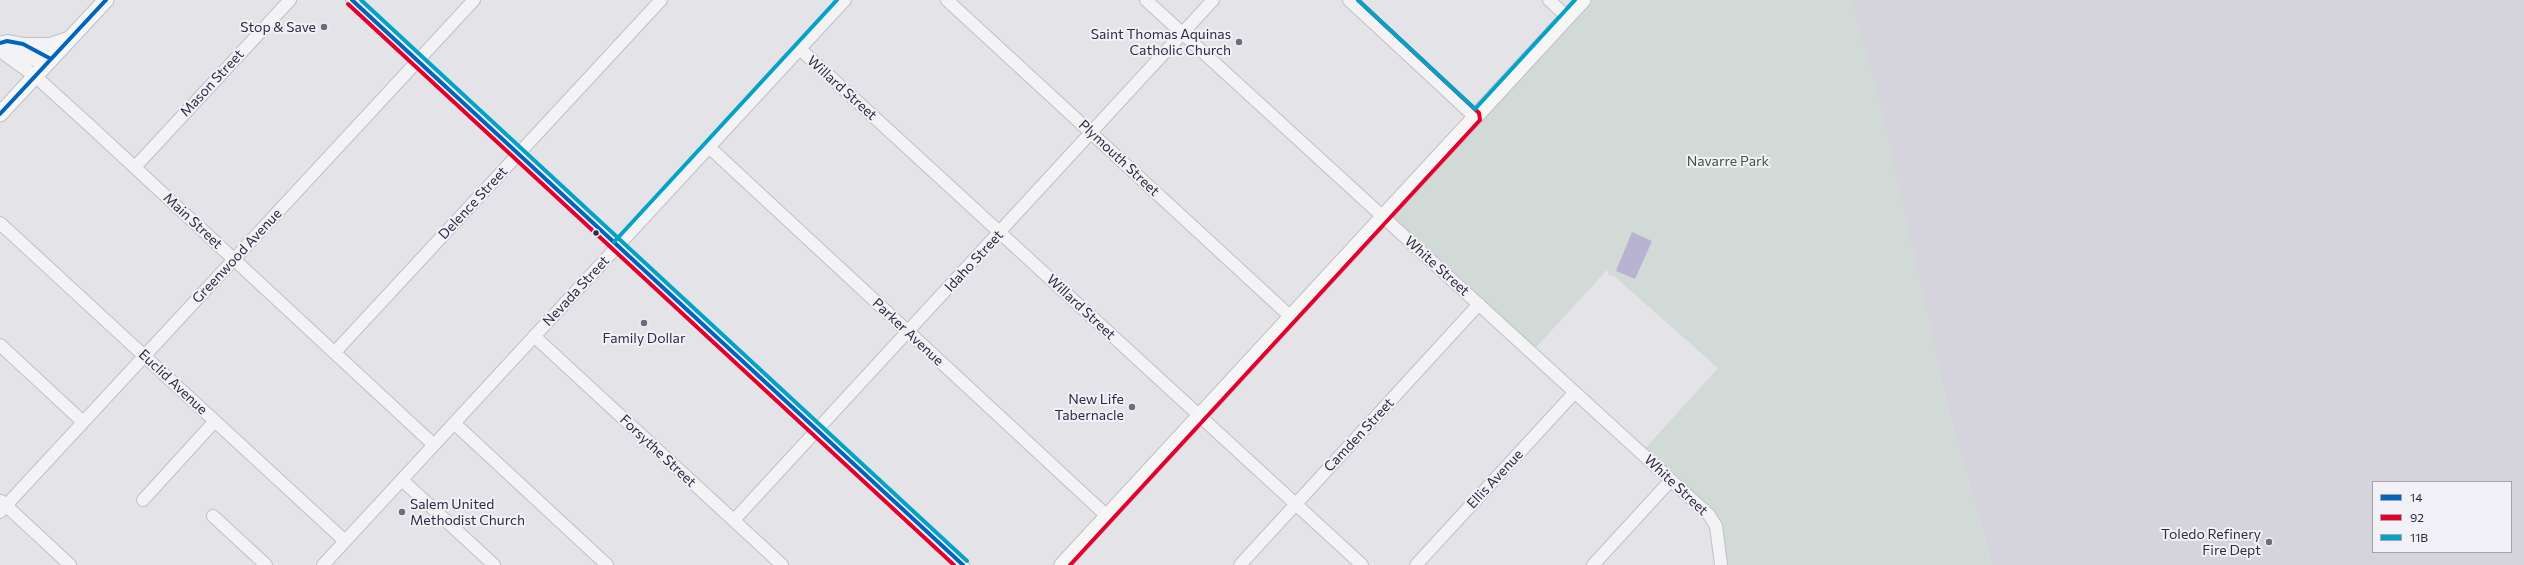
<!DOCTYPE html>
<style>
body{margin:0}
#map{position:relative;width:2524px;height:565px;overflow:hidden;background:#e4e3e8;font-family:Commissioner,sans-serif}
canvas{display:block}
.legend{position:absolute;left:2372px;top:481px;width:140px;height:72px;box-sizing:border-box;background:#f2f1f7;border:1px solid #a4a2ae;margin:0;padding:5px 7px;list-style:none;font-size:12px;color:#302b40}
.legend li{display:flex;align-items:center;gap:8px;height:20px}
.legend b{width:20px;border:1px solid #a4a2ae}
</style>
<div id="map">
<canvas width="2524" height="565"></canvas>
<ul class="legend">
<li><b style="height:5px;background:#0065bd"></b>14</li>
<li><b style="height:5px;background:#e4002b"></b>92</li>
<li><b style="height:5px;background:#02a3c7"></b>11B</li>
</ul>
</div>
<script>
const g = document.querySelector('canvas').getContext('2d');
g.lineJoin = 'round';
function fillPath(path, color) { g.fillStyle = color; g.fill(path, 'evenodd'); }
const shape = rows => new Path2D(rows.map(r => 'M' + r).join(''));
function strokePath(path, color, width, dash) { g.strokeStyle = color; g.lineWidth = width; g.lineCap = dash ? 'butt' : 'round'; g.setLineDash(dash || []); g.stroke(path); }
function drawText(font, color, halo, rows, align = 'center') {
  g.font = font + ' Commissioner,sans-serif'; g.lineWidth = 4; g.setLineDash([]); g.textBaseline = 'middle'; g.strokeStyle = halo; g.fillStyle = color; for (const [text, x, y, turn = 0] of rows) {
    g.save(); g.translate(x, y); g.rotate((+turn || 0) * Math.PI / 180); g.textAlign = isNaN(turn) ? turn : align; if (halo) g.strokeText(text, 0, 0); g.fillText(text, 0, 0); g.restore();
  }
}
fillPath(shape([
 [1851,0,2524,0,2524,565,1992,565,1948,410,1899,190],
 [2373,482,2511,482,2511,552,2373,552]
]), '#d5d4dc');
fillPath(shape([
 [1583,0,1851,0,1879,97,1948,410,1992,565,1722,565,1716,526,1641,453,1718,368,1615,277,1609,275,1607,270,1531,353,1383,217]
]), '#d2dad7');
fillPath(shape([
 [1632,232,1652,241,1635,279,1616,271]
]), '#b8b3d1');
const minor = shape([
 [352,0,963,565],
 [947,0,1291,317],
 [1146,0,1709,515,1716,526,1721,565],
 [1349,0,1475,117],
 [1549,0,1567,17],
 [0,43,7,41,23,44,51,59],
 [26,44,50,44,71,37],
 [800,49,1362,565],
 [0,51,35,76,88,124,434,445],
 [5,51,47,64],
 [709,147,1107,516],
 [135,167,290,0],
 [0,223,345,541],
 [534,336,782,565],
 [0,345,83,422],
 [335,352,661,0],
 [454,423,607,565],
 [402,480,494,565],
 [143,500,215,421],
 [1,501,70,565],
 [0,512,474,0],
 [213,516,266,565],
 [734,520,1213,0],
 [323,565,845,0],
 [1240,565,1479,304],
 [1416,565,1575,392],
 [1593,565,1671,480]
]);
const major = shape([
 [0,114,106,0],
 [1062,565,1583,0]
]);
strokePath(minor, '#c1c0c4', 14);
strokePath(major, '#c1c0c5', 17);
strokePath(minor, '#f3f2f5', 12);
strokePath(major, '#f6f6f7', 15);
strokePath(shape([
 [352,0,963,565],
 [0,43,7,41,23,44,51,59],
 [0,114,106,0]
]), '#0065bd', 4);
strokePath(shape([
 [348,4,954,565],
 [1070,565,1480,120,1479,113,1358,0]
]), '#e4002b', 4);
strokePath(shape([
 [361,0,967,561],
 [1358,0,1475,109,1575,0],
 [614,242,837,0]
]), '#02a3c7', 4);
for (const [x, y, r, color] of [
 [324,27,4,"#6f6b7b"],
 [1239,42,4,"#6f6b7b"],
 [596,233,3.5,"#302b40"],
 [644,323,4,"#6f6b7b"],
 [1132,407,4,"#6f6b7b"],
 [402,512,4,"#6f6b7b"],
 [2269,542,4,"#6f6b7b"]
]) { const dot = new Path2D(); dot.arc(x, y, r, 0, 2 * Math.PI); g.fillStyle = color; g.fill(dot); strokePath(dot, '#f2f1f7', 1.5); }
drawText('14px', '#302b40', '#f2f1f7', [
 ["Stop & Save",316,27],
 ["Saint Thomas Aquinas",1231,34],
 ["Catholic Church",1231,50],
 ["Family Dollar",644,338,"center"],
 ["New Life",1124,399],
 ["Tabernacle",1124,415],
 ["Salem United",410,504,"left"],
 ["Methodist Church",410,520,"left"],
 ["Toledo Refinery",2261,534],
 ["Fire Dept",2261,550]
], 'right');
drawText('14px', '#302b40', '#f2f1f7', [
 ["Mason Street",212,83,-47],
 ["Willard Street",842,88,42],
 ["Plymouth Street",1119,158,43],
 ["Delence Street",473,203,-47],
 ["Main Street",193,221,43],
 ["Greenwood Avenue",237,256,-47],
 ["Idaho Street",974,261,-47],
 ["White Street",1437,266,42],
 ["Nevada Street",576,291,-47],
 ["Willard Street",1081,307,43],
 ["Parker Avenue",908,332,43],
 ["Euclid Avenue",173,382,43],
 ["Camden Street",1359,435,-47],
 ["Forsythe Street",658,451,43],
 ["Ellis Avenue",1495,479,-47],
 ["White Street",1676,485,43]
]);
drawText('14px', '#395b48', '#f2f1f7', [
 ["Navarre Park",1728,161]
]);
</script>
